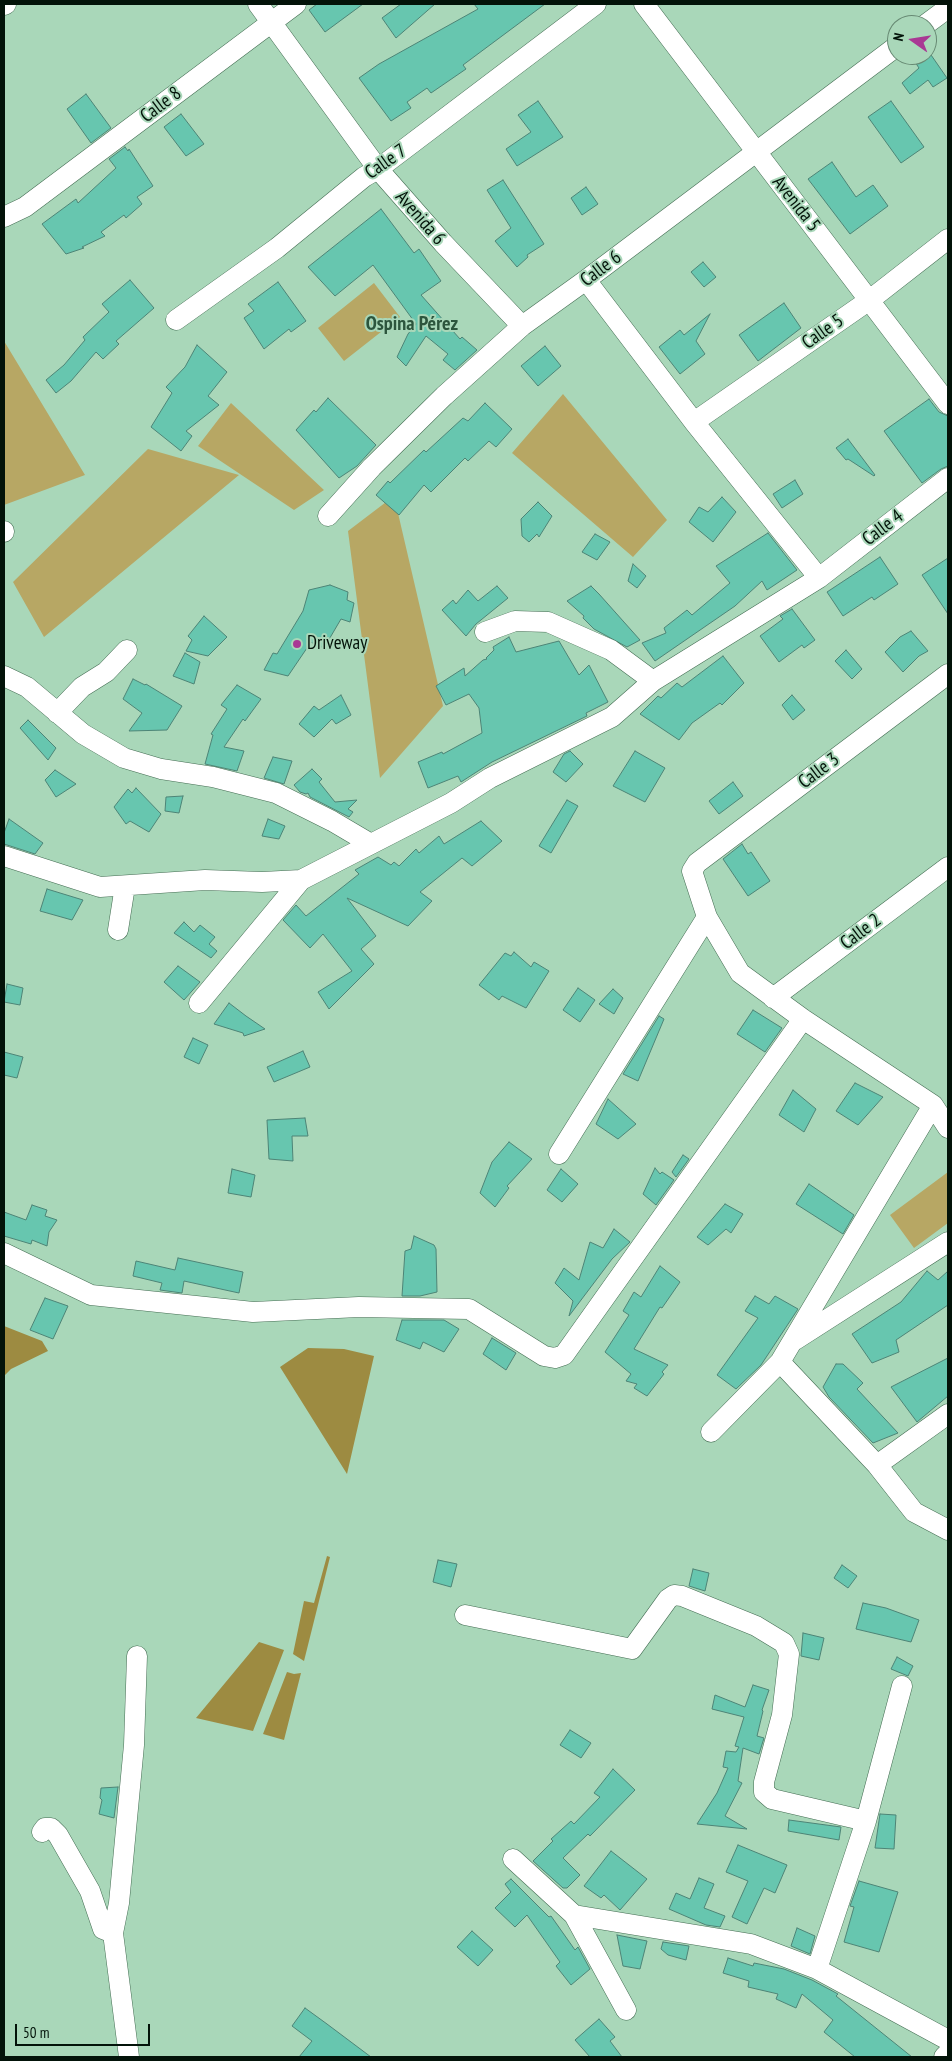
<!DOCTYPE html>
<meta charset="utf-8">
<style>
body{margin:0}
#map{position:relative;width:952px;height:2061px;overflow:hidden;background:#a9d7b9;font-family:"PT Sans Narrow",sans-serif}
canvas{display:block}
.frame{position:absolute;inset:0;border:5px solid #031309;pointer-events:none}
.north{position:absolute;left:887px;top:15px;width:50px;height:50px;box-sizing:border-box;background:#a9d7b9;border:1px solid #678973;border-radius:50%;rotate:283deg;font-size:14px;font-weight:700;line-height:20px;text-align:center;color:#031309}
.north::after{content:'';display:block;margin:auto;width:18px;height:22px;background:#a93894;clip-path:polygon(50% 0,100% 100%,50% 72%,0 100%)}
.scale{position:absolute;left:15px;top:2024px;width:135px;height:22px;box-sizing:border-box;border:2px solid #031309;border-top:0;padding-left:6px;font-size:15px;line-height:18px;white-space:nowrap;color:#031309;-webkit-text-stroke:4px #a9d7b9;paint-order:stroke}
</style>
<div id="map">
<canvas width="952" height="2061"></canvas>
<div class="frame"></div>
<div class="north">N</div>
<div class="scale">50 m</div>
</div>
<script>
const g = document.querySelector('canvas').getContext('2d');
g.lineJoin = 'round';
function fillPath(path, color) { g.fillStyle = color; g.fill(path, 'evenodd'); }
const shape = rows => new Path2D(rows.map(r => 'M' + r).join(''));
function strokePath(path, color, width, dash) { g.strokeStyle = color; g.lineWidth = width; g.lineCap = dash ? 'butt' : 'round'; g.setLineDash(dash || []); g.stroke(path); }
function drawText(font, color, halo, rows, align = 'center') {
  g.font = font + ' "PT Sans Narrow",sans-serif'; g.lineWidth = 4; g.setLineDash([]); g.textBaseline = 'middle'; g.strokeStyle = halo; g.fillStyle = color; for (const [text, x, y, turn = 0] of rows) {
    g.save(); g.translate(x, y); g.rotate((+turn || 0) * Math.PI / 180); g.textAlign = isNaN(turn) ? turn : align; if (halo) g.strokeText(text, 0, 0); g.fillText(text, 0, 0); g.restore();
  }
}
fillPath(shape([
 [374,283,400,317,344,361,318,328],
 [4,341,85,475,4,505],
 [563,394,667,520,633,557,512,453],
 [231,403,324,490,294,510,198,446],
 [148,449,239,475,44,637,13,582],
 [394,496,443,706,380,778,348,531],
 [948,1172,948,1223,914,1248,890,1215]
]), '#b7a764');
fillPath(shape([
 [4,1326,42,1341,48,1351,11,1369,4,1376],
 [308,1348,344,1349,374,1356,347,1474,280,1367],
 [327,1556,330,1557,304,1661,293,1654,304,1601,314,1603],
 [259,1642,284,1650,253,1731,196,1718],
 [287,1672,294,1674,301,1673,284,1740,263,1734]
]), '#9d8b41');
const building = shape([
 [317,4,363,4,325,32,309,10,317,4],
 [401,4,435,4,396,38,382,18,401,4],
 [474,4,545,4,463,65,466,69,431,93,427,88,407,102,411,108,391,121,359,78,379,64,478,9,474,4],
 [929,52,947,78,933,87,928,80,910,94,902,83,919,68,915,62,929,52],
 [86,94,111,128,91,143,67,109,86,94],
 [538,101,563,137,517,166,506,149,531,132,518,115,538,101],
 [891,101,924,147,901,163,868,117,891,101],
 [181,114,204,144,186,156,164,127,181,114],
 [125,147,128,151,129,149,153,186,137,197,142,204,126,218,124,215,101,232,105,236,82,247,84,248,66,254,42,224,76,199,78,203,116,168,109,159,125,147],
 [832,162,856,197,873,185,888,206,850,234,808,179,832,162],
 [503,180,544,244,527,255,528,257,517,267,495,241,511,228,487,190,503,180],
 [586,187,598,204,582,215,571,198,586,187],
 [381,209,414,253,419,249,441,281,421,295,460,339,462,337,477,350,455,370,443,360,448,354,426,336,406,366,397,357,408,334,416,324,373,265,335,296,308,267,381,209],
 [703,262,716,277,704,287,691,272,703,262],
 [130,280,154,308,116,341,119,344,103,359,96,352,71,381,56,393,46,380,64,365,85,340,83,337,109,312,102,304,130,280],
 [278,282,306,321,291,332,289,329,264,349,244,318,254,311,248,304,278,282],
 [784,303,801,328,758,361,739,335,784,303],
 [710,314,696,341,705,354,680,374,659,347,680,330,684,335,710,314],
 [197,345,227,372,208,396,219,405,186,431,192,436,181,451,151,427,172,393,166,387,185,367,197,345],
 [545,346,561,366,538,386,521,366,545,346],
 [328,398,376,445,357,466,339,478,296,430,314,410,316,412,328,398],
 [929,399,939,412,948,416,948,466,941,469,922,483,884,431,929,399],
 [485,403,512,429,496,447,489,441,468,461,465,458,431,492,424,485,399,515,376,495,388,481,390,483,424,450,426,452,463,418,468,421,485,403],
 [848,439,875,475,874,476,848,459,846,460,836,448,848,439],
 [795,480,803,494,782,508,773,494,795,480],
 [722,497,736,512,713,542,689,522,699,507,708,512,722,497],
 [538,502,552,516,539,537,537,534,529,542,522,536,521,519,538,502],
 [768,533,797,570,767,590,762,581,735,606,655,661,642,643,666,633,664,628,687,610,692,615,730,583,716,566,768,533],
 [595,534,610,542,597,560,582,552,595,534],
 [880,557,898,584,874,600,872,597,843,616,827,592,880,557],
 [948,558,948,614,922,575,948,558],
 [633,564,646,576,637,588,628,581,633,564],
 [330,585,348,592,347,600,354,603,350,622,341,619,324,648,308,641,307,648,288,676,264,670,273,653,277,654,303,611,309,590,330,585],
 [497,586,508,598,476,624,466,636,442,610,453,600,456,604,468,590,478,601,497,586],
 [591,586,599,594,640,640,627,647,594,629,583,618,584,616,567,601,591,586],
 [792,609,815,640,804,648,802,645,779,662,760,636,783,619,780,616,792,609],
 [204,616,227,637,208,656,186,651,192,640,188,636,204,616],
 [911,631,928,651,919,656,903,672,885,652,900,637,911,631],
 [509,637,516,652,559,641,579,675,589,665,608,702,586,713,587,716,492,762,461,782,458,776,428,788,418,762,442,752,443,754,482,733,479,708,469,694,446,705,436,686,464,668,465,676,483,660,487,659,486,658,494,650,493,647,509,637],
 [846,650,862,669,852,679,835,661,846,650],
 [185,653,200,662,194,684,173,676,185,653],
 [723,656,744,683,722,705,720,703,692,723,679,740,640,714,658,696,661,698,677,683,682,687,723,656],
 [133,679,145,685,146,684,182,706,167,730,129,731,142,713,123,699,133,679],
 [237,685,261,699,245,721,243,719,224,747,244,751,237,771,205,764,213,735,211,734,227,709,221,705,237,685],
 [341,695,351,715,336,724,332,719,314,737,299,724,314,706,319,710,341,695],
 [792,695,805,710,793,720,782,705,792,695],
 [28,720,56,748,48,760,20,728,28,720],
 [570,751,583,764,566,782,553,772,564,754,570,751],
 [635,751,665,768,645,802,613,786,635,751],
 [273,757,292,761,284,784,264,778,273,757],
 [312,769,322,779,319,782,335,802,357,800,348,809,353,812,349,817,310,797,308,793,306,794,300,792,294,785,312,769],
 [55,770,76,784,56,797,45,780,55,770],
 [733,782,743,796,719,814,709,801,733,782],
 [136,788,161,814,149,832,130,821,126,824,114,807,128,789,132,793,136,788],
 [183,796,179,813,165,811,166,797,183,796],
 [567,800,578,806,551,853,539,846,567,800],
 [9,819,43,843,35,854,4,844,4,833,9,819],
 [268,819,285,826,279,839,262,836,268,819],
 [481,821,502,841,472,866,462,858,420,892,432,901,408,926,347,898,376,936,361,949,374,964,329,1009,318,992,352,971,323,934,310,948,283,920,296,905,306,916,359,874,355,870,378,857,391,865,394,862,399,866,416,849,419,853,439,836,444,844,481,821],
 [742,844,748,854,751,852,770,881,748,896,723,859,742,844],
 [47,889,83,900,72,920,40,911,47,889],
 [184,922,194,932,200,925,215,937,209,944,217,951,211,958,174,933,184,922],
 [514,952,531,967,534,962,549,971,526,1008,502,996,499,1000,479,985,505,953,511,956,514,952],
 [178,966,200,982,184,1000,164,982,178,966],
 [7,984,23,988,20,1005,4,1002,7,984],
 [578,988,595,1000,580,1022,563,1010,578,988],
 [613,989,623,998,614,1014,599,1004,613,989],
 [229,1003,246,1016,265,1029,244,1036,243,1033,214,1024,229,1003],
 [753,1010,782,1028,765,1052,737,1034,753,1010],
 [659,1016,664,1019,638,1081,623,1074,659,1016],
 [193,1038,208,1045,199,1064,184,1057,193,1038],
 [303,1051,310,1067,274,1082,267,1067,303,1051],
 [4,1052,23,1057,17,1078,4,1075,4,1052],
 [855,1083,883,1097,858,1125,836,1111,855,1083],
 [793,1090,816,1109,804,1132,779,1115,793,1090],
 [608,1099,636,1124,618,1139,596,1124,608,1099],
 [305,1118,308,1136,292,1136,293,1161,269,1159,267,1120,305,1118],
 [509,1142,532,1159,507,1186,509,1188,495,1207,480,1193,492,1162,509,1142],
 [683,1155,689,1159,676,1177,672,1172,683,1155],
 [655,1168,660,1174,662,1172,674,1180,656,1205,643,1194,655,1168],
 [232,1169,255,1175,251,1197,228,1193,232,1169],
 [561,1169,578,1184,562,1202,547,1190,561,1169],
 [809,1184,854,1215,843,1234,796,1204,809,1184],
 [725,1204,743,1214,731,1233,726,1229,708,1245,697,1237,725,1204],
 [32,1205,47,1210,45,1216,57,1220,49,1232,47,1246,32,1240,31,1244,4,1236,4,1212,26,1220,32,1205],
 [614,1229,630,1242,612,1259,569,1316,573,1301,555,1283,564,1268,579,1280,590,1242,603,1248,614,1229],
 [414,1236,434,1245,436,1249,437,1292,420,1296,402,1296,405,1251,411,1249,414,1236],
 [178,1258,243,1272,239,1293,184,1281,182,1293,160,1290,162,1283,133,1276,136,1261,175,1270,178,1258],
 [660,1266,680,1282,662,1308,660,1307,634,1349,668,1365,662,1372,664,1374,647,1396,634,1388,637,1384,626,1381,631,1374,605,1352,629,1315,623,1311,634,1292,641,1297,660,1266],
 [927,1271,938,1280,948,1271,948,1305,896,1340,899,1352,872,1363,852,1334,901,1302,927,1271],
 [755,1296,769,1304,775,1296,798,1309,761,1365,736,1389,717,1375,758,1318,745,1311,755,1296],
 [45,1298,68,1306,53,1339,30,1330,45,1298],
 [402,1320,444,1320,459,1329,444,1352,423,1342,420,1349,396,1340,402,1320],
 [492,1338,516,1353,506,1370,483,1354,492,1338],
 [948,1358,948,1396,917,1422,891,1387,948,1358],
 [836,1364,843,1364,863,1383,857,1389,898,1433,873,1443,829,1397,823,1387,836,1364],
 [438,1560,457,1564,451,1587,433,1582,438,1560],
 [842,1565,857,1576,848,1588,834,1578,842,1565],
 [693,1569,709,1573,705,1591,689,1586,693,1569],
 [863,1603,886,1608,919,1620,911,1642,856,1629,863,1603],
 [803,1633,824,1638,819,1660,801,1656,803,1633],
 [897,1657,913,1666,908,1676,891,1669,897,1657],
 [753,1685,769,1690,762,1710,763,1711,757,1736,764,1738,759,1754,743,1748,738,1781,742,1783,725,1816,747,1829,697,1824,717,1793,728,1768,723,1767,726,1751,736,1752,739,1747,735,1746,744,1717,712,1709,715,1695,745,1707,753,1685],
 [570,1730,591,1743,581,1758,560,1745,570,1730],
 [613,1769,635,1790,590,1836,588,1834,563,1858,580,1875,567,1888,563,1888,533,1861,553,1841,551,1839,571,1821,574,1824,600,1797,594,1793,613,1769],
 [118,1787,114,1818,99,1814,102,1800,100,1798,101,1788,118,1787],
 [880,1814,896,1815,894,1849,875,1848,880,1814],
 [789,1820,841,1827,839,1840,788,1831,789,1820],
 [738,1845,787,1865,775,1893,764,1888,747,1924,732,1917,748,1881,726,1872,738,1845],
 [611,1851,647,1879,620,1910,604,1895,601,1898,584,1886,611,1851],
 [699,1878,714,1884,704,1908,725,1916,720,1927,706,1925,669,1909,676,1893,690,1899,699,1878],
 [511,1879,549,1917,551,1916,575,1950,578,1947,590,1969,571,1985,556,1966,560,1962,527,1915,515,1927,495,1908,511,1892,505,1884,511,1879],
 [859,1881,898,1892,879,1952,844,1942,854,1907,850,1906,859,1881],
 [797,1928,815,1936,810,1954,791,1946,797,1928],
 [472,1931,493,1950,478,1966,457,1947,472,1931],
 [617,1935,647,1941,640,1969,623,1966,617,1935],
 [663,1942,689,1946,686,1960,668,1955,661,1949,663,1942],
 [728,1958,753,1966,754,1963,784,1969,812,1980,838,1994,836,1996,912,2057,855,2057,824,2032,833,2020,802,1994,796,2008,776,1999,778,1994,748,1987,749,1981,723,1973,728,1958],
 [305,2008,327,2024,371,2057,299,2057,312,2041,292,2026,305,2008],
 [599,2019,615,2037,610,2041,622,2057,590,2057,575,2040,599,2019]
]);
fillPath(building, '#67c6af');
strokePath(building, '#4d8476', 1);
const minor = shape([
 [258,4,378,169,443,243,522,326],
 [644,4,948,404],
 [4,5,6,4],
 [925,25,948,8],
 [4,217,25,207,296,4],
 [586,280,694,422,819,578],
 [176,320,277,248,364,177,378,169,596,4],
 [694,422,871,299,948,239],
 [328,516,372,467,444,396,522,326,586,280,897,46],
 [4,532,4,531],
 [485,632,515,621,548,622,611,650,653,681],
 [948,674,697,863,692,871,707,917,740,973,803,1019,933,1105,948,1128],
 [4,676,27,687,83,734,124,758,161,769,213,777,276,793,332,821,371,844],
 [57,713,82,687,106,672,127,650],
 [4,856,100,887,205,880,262,882,301,880,451,803,490,778,612,717,653,681,819,578,948,478],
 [118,930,125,886],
 [773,998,948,867],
 [199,1003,301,880],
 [559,1154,707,917],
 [4,1253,91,1295,253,1312,359,1307,469,1309,544,1356,555,1358,564,1355,803,1019],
 [795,1340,948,1242],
 [780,1362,877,1465,914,1512,948,1530],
 [711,1432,780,1362,933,1105],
 [877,1465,948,1414],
 [465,1615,632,1649,668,1599,674,1595,682,1596,756,1626,784,1643,789,1654,782,1715,764,1782,764,1792,772,1799,866,1821],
 [42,1832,45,1828,51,1828,58,1835,90,1891,103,1929,113,1933],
 [513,1859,574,1915,626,2010],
 [574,1915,751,1944,817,1969,948,2040],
 [817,1969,866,1821,902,1686],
 [129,2057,113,1933,119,1903,134,1745,137,1656],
 [944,2057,948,2053]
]);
strokePath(minor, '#446d53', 21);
strokePath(minor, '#fff', 20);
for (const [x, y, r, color] of [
 [297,644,5,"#a93894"]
]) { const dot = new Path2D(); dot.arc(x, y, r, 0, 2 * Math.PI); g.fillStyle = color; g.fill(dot); strokePath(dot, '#a9d7b9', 2); }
drawText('19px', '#031309', '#a9d7b9', [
 ["Calle 8",161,105,-37],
 ["Calle 7",386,162,-35],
 ["Avenida 5",796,204,52],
 ["Avenida 6",420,218,49],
 ["Calle 6",601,269,-37],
 ["Calle 5",823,332,-35],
 ["Calle 4",883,528,-37],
 ["Calle 3",819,771,-37],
 ["Calle 2",861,932,-37]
]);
drawText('19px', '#031309', '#a9d7b9', [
 ["Driveway",307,644]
], 'left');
drawText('bold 20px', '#2c553d', '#a9d7b9', [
 ["Ospina Pérez",412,324]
]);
</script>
